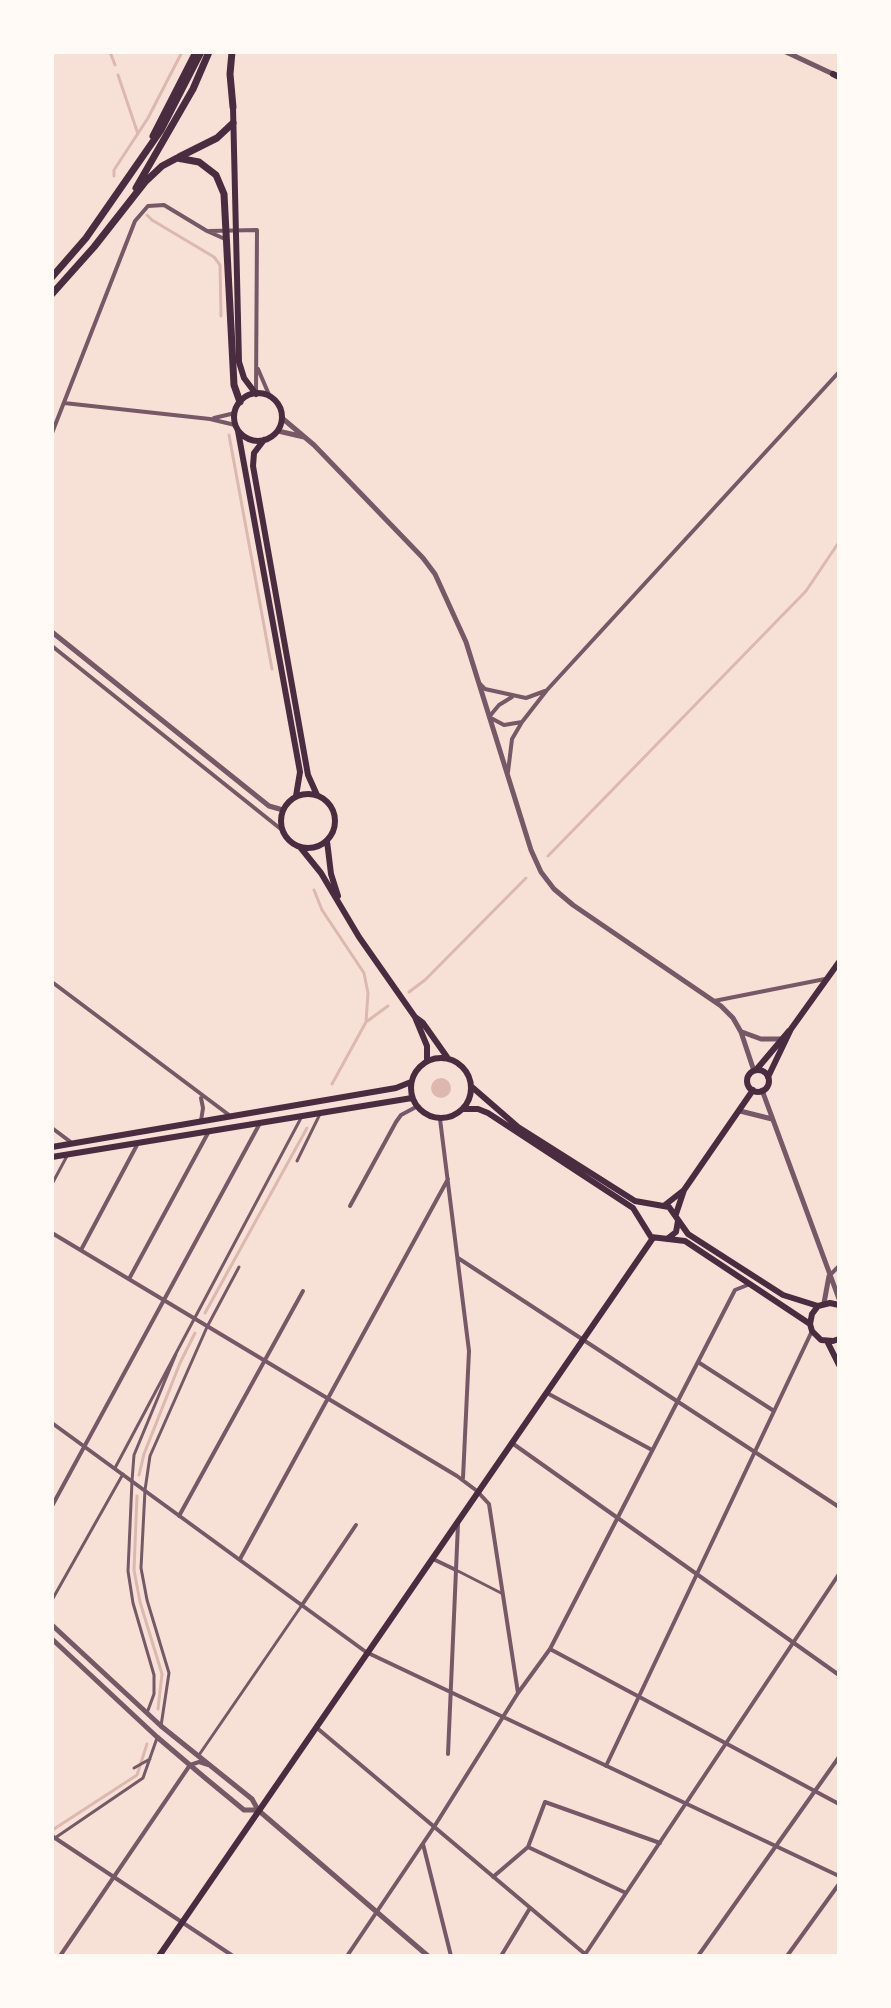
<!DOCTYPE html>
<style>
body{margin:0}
#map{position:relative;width:891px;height:2008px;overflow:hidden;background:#f7e1d7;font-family:Lora,serif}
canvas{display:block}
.frame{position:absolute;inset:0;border:54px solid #fffaf5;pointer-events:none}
</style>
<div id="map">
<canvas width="891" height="2008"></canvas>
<div class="frame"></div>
</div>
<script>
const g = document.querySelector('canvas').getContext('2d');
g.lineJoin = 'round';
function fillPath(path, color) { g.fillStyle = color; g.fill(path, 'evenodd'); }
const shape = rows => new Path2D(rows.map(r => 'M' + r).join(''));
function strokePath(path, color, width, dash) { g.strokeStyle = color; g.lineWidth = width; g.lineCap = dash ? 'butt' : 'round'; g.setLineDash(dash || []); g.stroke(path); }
fillPath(shape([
 '431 1088a10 10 0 1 1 20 0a10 10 0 1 1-20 0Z'
]), '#dcb8b0');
strokePath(shape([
 [110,52,115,65],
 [118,75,138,134],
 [114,176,114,170,148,118,182,52],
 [147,215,152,220,214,257,220,265,221,316],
 [229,435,272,669],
 [548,856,806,591,839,542],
 [314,890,322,910,364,973,368,993,366,1022],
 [409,992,425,980,526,878],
 [332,1084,366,1022,388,1006],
 [205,1313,307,1128],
 [139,1475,144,1454,180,1363,195,1333],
 [137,1496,134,1570,140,1602,162,1674,158,1709],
 [54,1829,137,1775,147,1744]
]), '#dcb8b0', 3);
strokePath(shape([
 [297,1161,320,1114],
 [52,1184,67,1156],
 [115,1468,301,1118],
 [456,1570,503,1594],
 [52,1600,123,1474],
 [147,1713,154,1694,154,1675,133,1603,128,1571,132,1481,134,1455,176,1354],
 [161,1726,169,1673,147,1600,141,1568,145,1490,150,1456,207,1327,239,1267],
 [199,1755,302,1605],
 [134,1768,150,1759],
 [52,1840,143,1778,157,1738]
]), '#755966', 3);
strokePath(shape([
 [209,231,257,230,256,393],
 [258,369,270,397],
 [64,403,210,419,235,425],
 [214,418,235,413],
 [52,433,135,221,148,206,164,205,207,231,225,239],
 [52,646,282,830],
 [479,683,485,689,526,698,545,691],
 [512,697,499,705,489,717,504,725,522,722],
 [508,772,512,739,522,722,547,690,839,372],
 [52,982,229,1115],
 [714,1001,825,979],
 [201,1098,203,1108,201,1121],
 [440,1119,469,1351,463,1478],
 [52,1128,72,1143],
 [350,1206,396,1122,401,1115,416,1107],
 [52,1233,457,1476,477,1491,489,1504,518,1693],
 [81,1250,137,1145],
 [458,1258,839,1507],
 [830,1275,839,1266],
 [129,1279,208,1133],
 [698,1362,774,1411],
 [547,1393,652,1450],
 [52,1423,366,1652,839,1876],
 [512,1443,839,1675],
 [52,1506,259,1125],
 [179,1516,303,1291],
 [240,1559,448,1179],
 [433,1559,456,1570],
 [302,1605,356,1525],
 [550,1649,839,1804],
 [317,1728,585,1954],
 [448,1754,458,1524],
 [606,1766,812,1331],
 [52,1836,233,1956],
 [423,1844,451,1956],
 [528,1847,626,1893],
 [493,1877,528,1847,545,1802,660,1843],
 [60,1956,190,1765,199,1762,208,1765],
 [347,1956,434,1827,518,1693,550,1649,735,1290,750,1284],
 [501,1956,530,1908],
 [584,1956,839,1574],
 [698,1956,839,1757],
 [787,1956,839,1884]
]), '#755966', 4);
strokePath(shape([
 [786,52,833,74],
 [282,418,314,445,423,558,435,574,466,642,531,850,541,872,554,889,573,905,721,1006,733,1018,741,1032,754,1071],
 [278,431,304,437],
 [52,632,269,806,283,810],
 [742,1032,761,1039,780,1039],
 [762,1090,839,1299],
 [740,1111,772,1119],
 [824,1303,829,1276],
 [52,1625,161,1726,252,1799,258,1810,428,1956],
 [52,1639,157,1737,204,1777,244,1810,257,1810]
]), '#755966', 5);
strokePath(shape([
 [833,74,839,77],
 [233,107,239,362,244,378,256,394],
 '234 417a24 24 0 1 1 48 0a24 24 0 1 1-48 0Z',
 [238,431,300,772,296,796],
 [264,440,254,453,253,466,308,775,317,795],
 '281 821a27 27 0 1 1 54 0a27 27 0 1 1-54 0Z',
 [327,841,331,874,338,896],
 [300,847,321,873,359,937,415,1017,427,1046,427,1061],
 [415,1017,423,1023,447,1057],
 '411 1088a30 30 0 1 1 60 0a30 30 0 1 1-60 0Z',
 [756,1070,789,1031],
 '747 1081a11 11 0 1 1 22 0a11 11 0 1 1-22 0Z',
 [768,1077,791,1029,839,962],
 [472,1087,518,1127,635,1201,669,1207,688,1234,783,1295,818,1306],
 [463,1109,478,1109,488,1113,633,1208,651,1237,685,1241,810,1324],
 [52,1147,396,1088,411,1082],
 [52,1157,412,1098],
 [665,1205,684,1190,753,1090],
 [676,1214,684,1190],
 [667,1239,676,1232,678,1221],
 [839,1305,830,1303,818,1306,812,1314,810,1324,812,1331,821,1340,833,1341,839,1339],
 [827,1341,839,1365],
 [159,1956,653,1238]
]), '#4a2c40', 6);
strokePath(shape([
 [232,52,230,74,233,107],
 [153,136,196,52],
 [179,157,217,138,233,123],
 [136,188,193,89,209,52],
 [52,277,86,238,161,130,201,52],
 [52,294,94,247,145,182,162,166,177,158,199,162,216,175,224,194,234,385,240,402]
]), '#4a2c40', 7);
</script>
